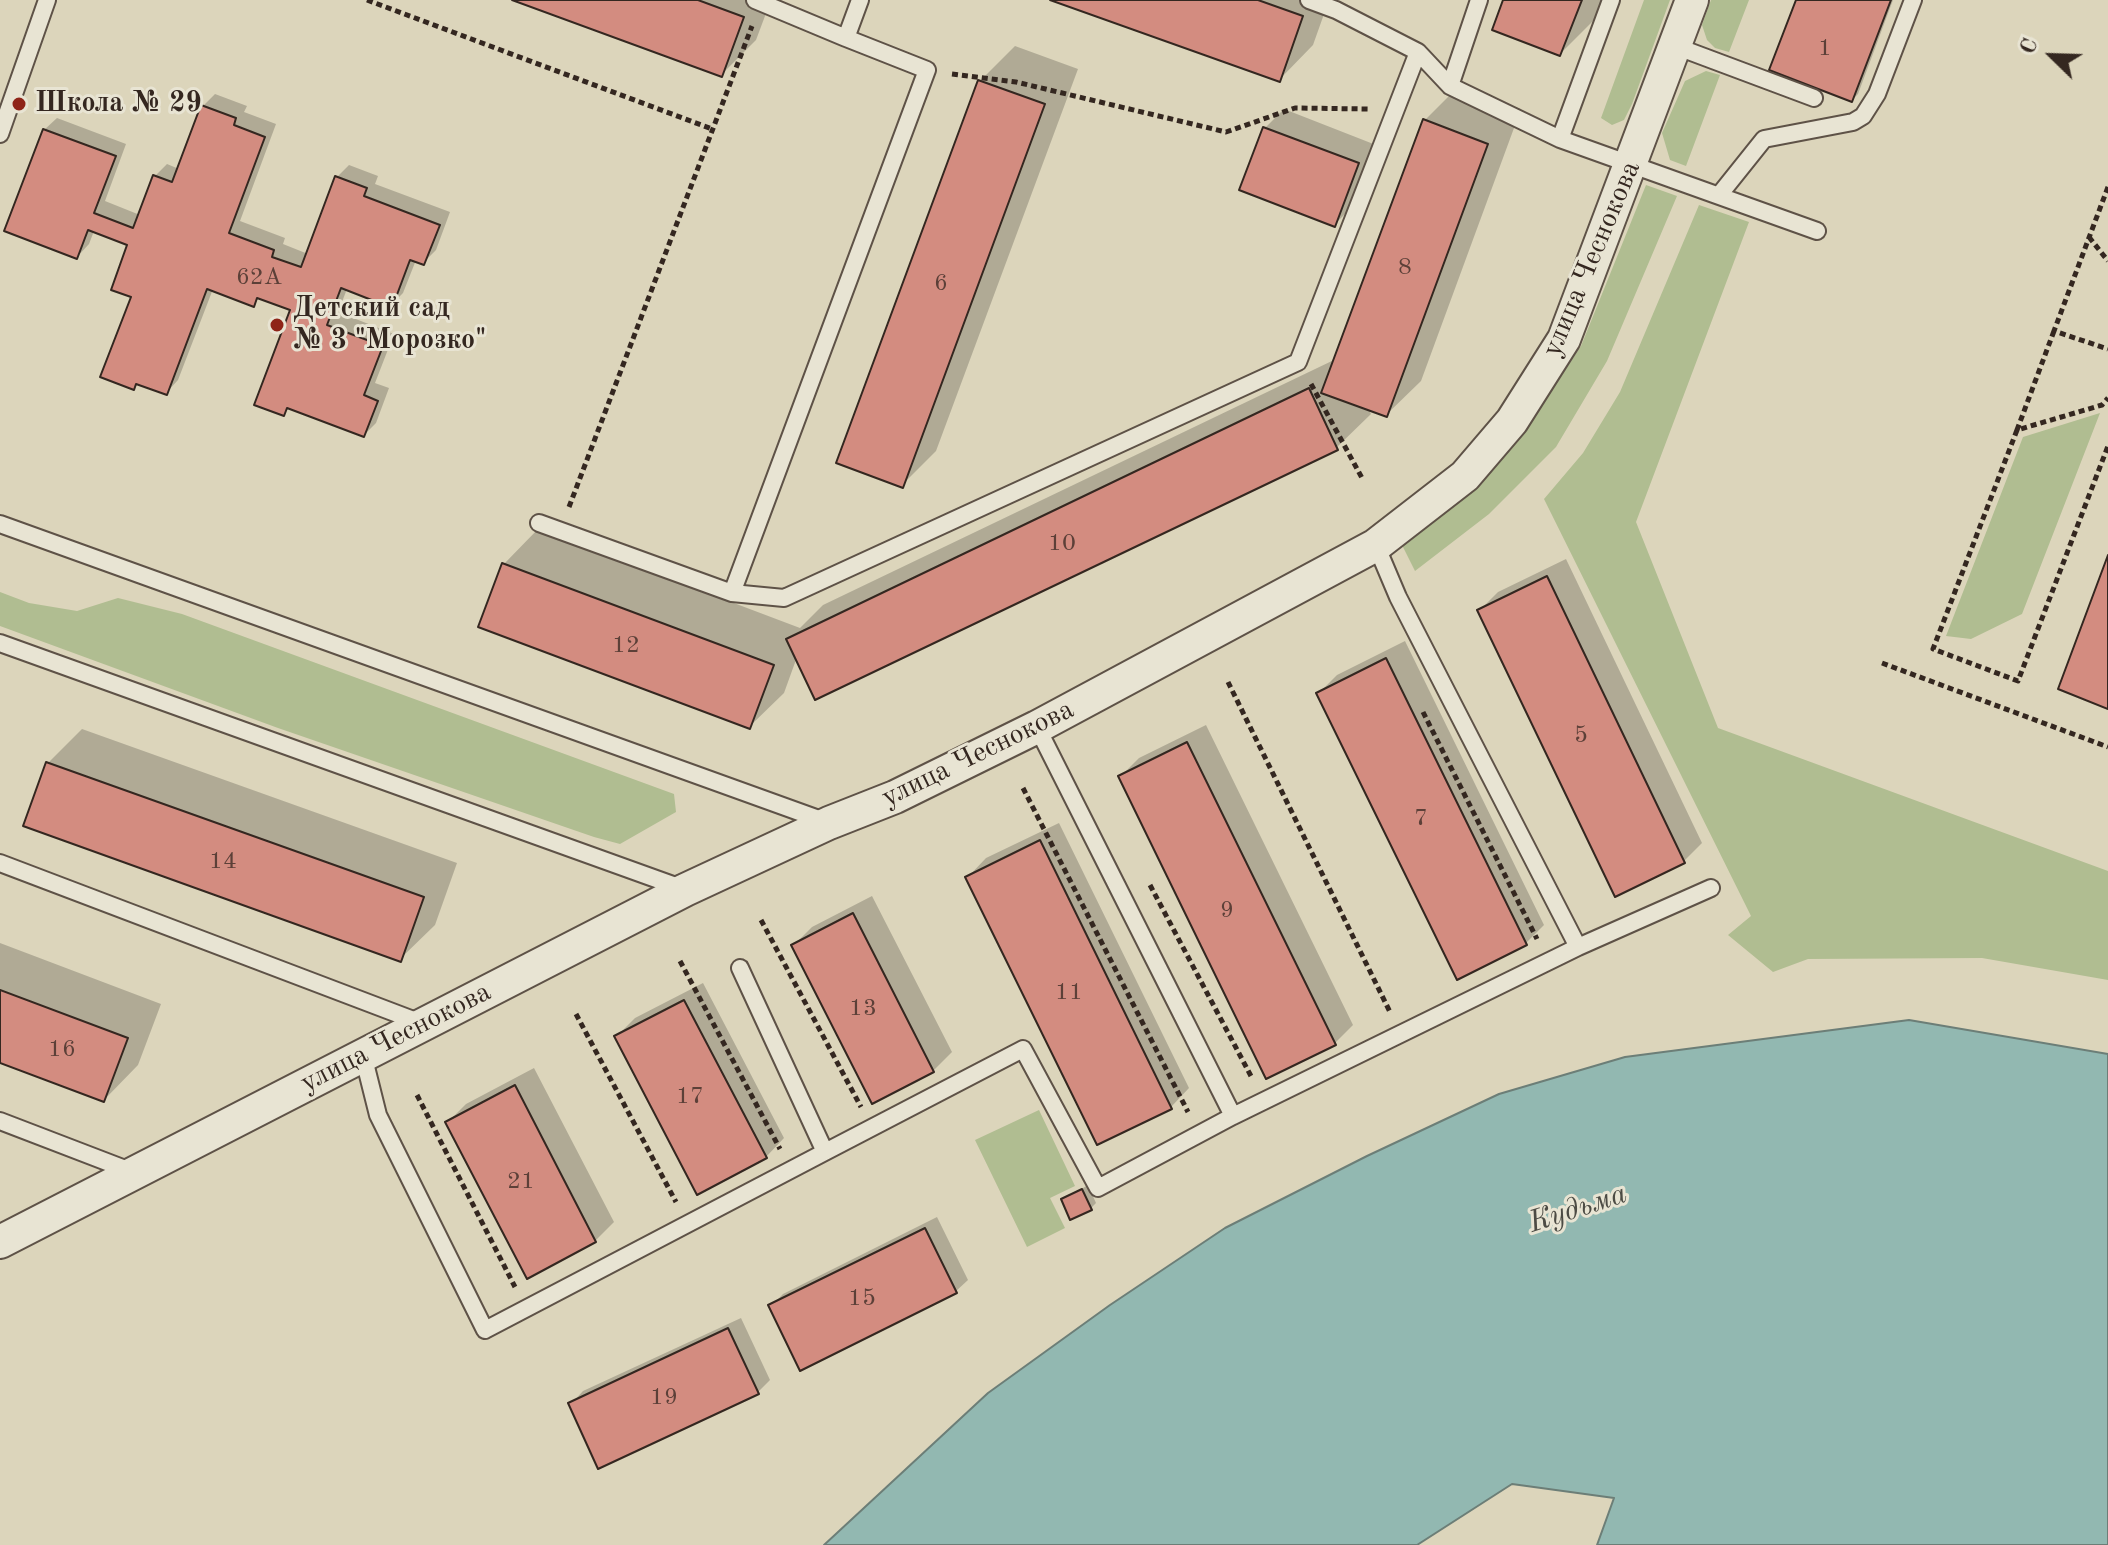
<!DOCTYPE html>
<meta charset="utf-8">
<style>
body{margin:0}
#map{position:relative;width:2108px;height:1545px;overflow:hidden;background:#dcd5bb;font-family:"Old Standard TT",serif}
canvas{display:block}
.north{position:absolute;left:2012px;top:16px;width:80px;height:80px;-webkit-text-stroke:6px #e8e4d3;paint-order:stroke;rotate:293deg;font-size:22px;font-weight:700;line-height:32px;text-align:center;color:#342720}
.north::after{content:'';display:block;margin:auto;width:28px;height:36px;background:#342720;clip-path:polygon(50% 0,100% 100%,50% 72%,0 100%)}
</style>
<div id="map">
<canvas width="2108" height="1545"></canvas>
<div class="north">С</div>
</div>
<script>
const g = document.querySelector('canvas').getContext('2d');
g.lineJoin = 'round';
function fillPath(path, color) { g.fillStyle = color; g.fill(path, 'evenodd'); }
const shape = rows => new Path2D(rows.map(r => 'M' + r).join(''));
function strokePath(path, color, width, dash) { g.strokeStyle = color; g.lineWidth = width; g.lineCap = dash ? 'butt' : 'round'; g.setLineDash(dash || []); g.stroke(path); }
function drawText(font, color, halo, rows, align = 'center') {
  g.font = font + ' "Old Standard TT",serif'; g.lineWidth = 6; g.setLineDash([]); g.textBaseline = 'middle'; g.strokeStyle = halo; g.fillStyle = color; for (const [text, x, y, turn = 0] of rows) {
    g.save(); g.translate(x, y); g.rotate((+turn || 0) * Math.PI / 180); g.textAlign = isNaN(turn) ? turn : align; if (halo) g.strokeText(text, 0, 0); g.fillText(text, 0, 0); g.restore();
  }
}
fillPath(shape([
 [1644,0,1670,0,1632,104,1624,120,1612,125,1601,118],
 [1711,0,1749,0,1729,52,1715,48,1707,40,1702,25],
 [1706,71,1720,75,1686,166,1670,160,1662,133,1685,81],
 [1646,185,1677,196,1607,361,1556,447,1489,514,1415,571,1401,543,1472,489,1526,429,1581,346],
 [1699,205,1749,222,1636,522,1718,728,2108,871,2108,980,1982,958,1808,959,1773,972,1728,935,1751,916,1544,499,1583,453,1620,392],
 [2100,413,2022,614,1971,639,1946,636,2023,437],
 [0,592,29,603,77,611,118,598,182,614,674,794,676,812,620,844,594,837,278,728,0,626],
 [1039,1110,1075,1186,1050,1198,1065,1228,1027,1247,975,1140]
]), '#b0bd91');
const water = shape([
 [1909,1020,2108,1054,2108,1545,1597,1545,1614,1498,1512,1484,1417,1545,824,1545,988,1393,1110,1305,1225,1228,1367,1156,1499,1094,1625,1057,1909,1020]
]);
fillPath(water, '#92b8b1');
strokePath(water, '#6c7e77', 2);
fillPath(shape([
 [518,0,771,0,756,40,721,75],
 [1056,0,1329,0,1313,45,1279,80],
 [1505,0,1608,0,1605,9,1560,54],
 [1798,0,1893,0,1858,94,1852,100],
 [1015,46,1078,69,936,451,902,485,839,462,980,81],
 [1459,86,1521,109,1421,381,1386,415,1368,408,1371,414,1336,448,797,657,784,693,749,727,504,564,538,529,800,628,823,605,1336,359,1425,120],
 [215,94,247,106,244,112,276,124,240,221,285,238,283,244,308,254,337,177,349,165,378,176,375,184,450,212,436,250,423,263,416,260,403,293,391,305,347,289,338,312,394,334,375,383,389,388,376,423,364,435,290,407,283,414,292,309,260,297,253,304,213,289,178,380,166,393,139,382,134,388,130,244,94,231,89,244,77,257,44,130,57,118,126,144,105,201,140,215,155,176,167,164,179,169,203,106],
 [1284,109,1376,145,1353,206,1334,225,1265,128],
 [1566,559,1702,843,1684,861,1480,610,1498,592],
 [1405,641,1544,925,1525,944,1319,693,1337,675],
 [1206,725,1353,1025,1335,1043,1120,777,1139,758],
 [82,729,457,863,435,925,400,959,48,763],
 [1059,823,1189,1088,1171,1107,968,877,986,858],
 [872,896,952,1052,933,1071,793,946,812,927],
 [0,943,161,1004,138,1065,104,1100,0,1060],
 [703,983,784,1138,766,1157,616,1037,635,1018],
 [534,1068,614,1222,595,1241,448,1122,466,1104],
 [1088,1185,1096,1203,1091,1208,1063,1200],
 [937,1217,968,1280,955,1292,771,1306,783,1294],
 [741,1318,770,1380,758,1392,571,1404,583,1391]
]), '#0003');
const building = shape([
 [512,0,698,0,744,17,722,77,512,0],
 [1050,0,1258,0,1303,16,1280,82,1050,0],
 [1503,0,1582,0,1560,56,1492,30,1503,0],
 [1796,0,1891,0,1852,102,1769,70,1796,0],
 [978,80,1045,104,903,488,836,463,978,80],
 [201,105,236,118,234,125,265,137,229,233,274,250,272,257,301,267,335,176,367,188,364,196,440,225,424,265,410,260,392,308,341,288,327,325,383,346,364,395,378,401,364,437,287,408,284,416,254,405,290,310,257,298,254,307,207,289,167,395,136,384,134,390,100,377,131,297,111,290,127,245,88,230,77,259,4,231,43,129,116,156,94,213,133,228,153,175,172,182,201,105],
 [1423,119,1488,144,1387,417,1321,393,1423,119],
 [1263,127,1359,163,1335,227,1239,190,1263,127],
 [1309,388,1338,450,815,700,786,639,1309,388],
 [2108,555,2108,709,2058,689,2108,555],
 [502,563,774,665,750,729,478,627,502,563],
 [1547,576,1685,863,1615,897,1477,610,1547,576],
 [1386,658,1527,945,1457,980,1316,693,1386,658],
 [1187,742,1336,1045,1266,1079,1118,776,1187,742],
 [46,762,424,897,401,962,23,826,46,762],
 [1040,840,1172,1109,1097,1145,965,877,1040,840],
 [853,913,934,1072,872,1104,791,945,853,913],
 [0,990,128,1038,104,1102,0,1063,0,990],
 [684,1000,767,1158,697,1195,614,1036,684,1000],
 [515,1085,596,1242,527,1279,445,1122,515,1085],
 [1082,1189,1092,1210,1070,1220,1061,1199,1082,1189],
 [925,1228,957,1293,800,1371,768,1305,925,1228],
 [728,1328,759,1394,598,1469,568,1403,728,1328]
]);
fillPath(building, '#d38c80');
strokePath(building, '#342720', 2);
const lane = shape([
 [755,0,846,38],
 [1309,0,1336,10,1418,52,1450,86,1560,139,1817,231],
 [1675,46,1814,98],
 [1450,86,1479,0],
 [0,134,47,0],
 [1560,139,1611,0],
 [1720,194,1764,139,1853,122,1863,116,1877,94,1913,0],
 [539,523,732,593,927,70,846,38,860,0],
 [0,524,827,822],
 [1376,545,1398,597,1578,947],
 [732,593,784,598,1298,362,1418,52],
 [0,643,684,889],
 [1037,727,1233,1116],
 [0,863,424,1024],
 [740,968,825,1152,1023,1049,1098,1188,1233,1116,1578,947,1711,888],
 [363,1055,378,1115,485,1330,825,1152],
 [0,1121,133,1172]
]);
const street = shape([
 [0,1242,685,890,829,823,895,797,1037,727,1376,545,1465,476,1512,421,1564,339,1692,0]
]);
strokePath(lane, '#5e5247', 20);
strokePath(street, '#5e5247', 36);
strokePath(shape([
 [367,0,712,129],
 [952,74,1016,82,1226,132,1295,108,1368,109],
 [2108,187,2054,331,2108,349],
 [2089,237,2108,261],
 [2054,331,2017,430,2102,405,2108,398],
 [1311,384,1362,478],
 [2017,430,1933,649,2018,681,2108,446],
 [569,507,752,26],
 [1882,663,2108,747],
 [1228,682,1390,1012],
 [1423,712,1537,939],
 [1023,788,1188,1112],
 [1150,885,1252,1078],
 [761,920,861,1107],
 [680,961,780,1149],
 [576,1014,676,1202],
 [417,1095,515,1287]
]), '#342720', 5, [6, 4]);
strokePath(lane, '#e8e4d3', 16);
strokePath(street, '#e8e4d3', 32);
for (const [x, y, r, color] of [
 [19,104,8,"#8f2418"],
 [277,325,8,"#8f2418"]
]) { const dot = new Path2D(); dot.arc(x, y, r, 0, 2 * Math.PI); g.fillStyle = color; g.fill(dot); strokePath(dot, '#e8e4d3', 3); }
drawText('24px', '#5c4038', null, [
 ["1",1825,49],
 ["8",1405,268],
 ["62А",259,278],
 ["6",941,284],
 ["10",1062,544],
 ["12",626,646],
 ["5",1581,736],
 ["7",1421,819],
 ["14",223,862],
 ["9",1227,911],
 ["11",1069,993],
 ["13",863,1009],
 ["16",62,1050],
 ["17",690,1097],
 ["21",521,1182],
 ["15",862,1299],
 ["19",664,1398]
]);
drawText('bold 28px', '#342720', '#e8e4d3', [
 ["Школа № 29",35,104],
 ["Детский сад",293,309],
 ["№ 3 \"Морозко\"",293,341]
], 'left');
drawText('28px', '#342720', '#e8e4d3', [
 ["улица Чеснокова",1592,259,-67],
 ["улица Чеснокова",978,754,-26],
 ["улица Чеснокова",396,1038,-27]
]);
drawText('italic 30px', '#4c4b44', '#e8e4d3', [
 ["Кудьма",1578,1209,-18]
]);
</script>
